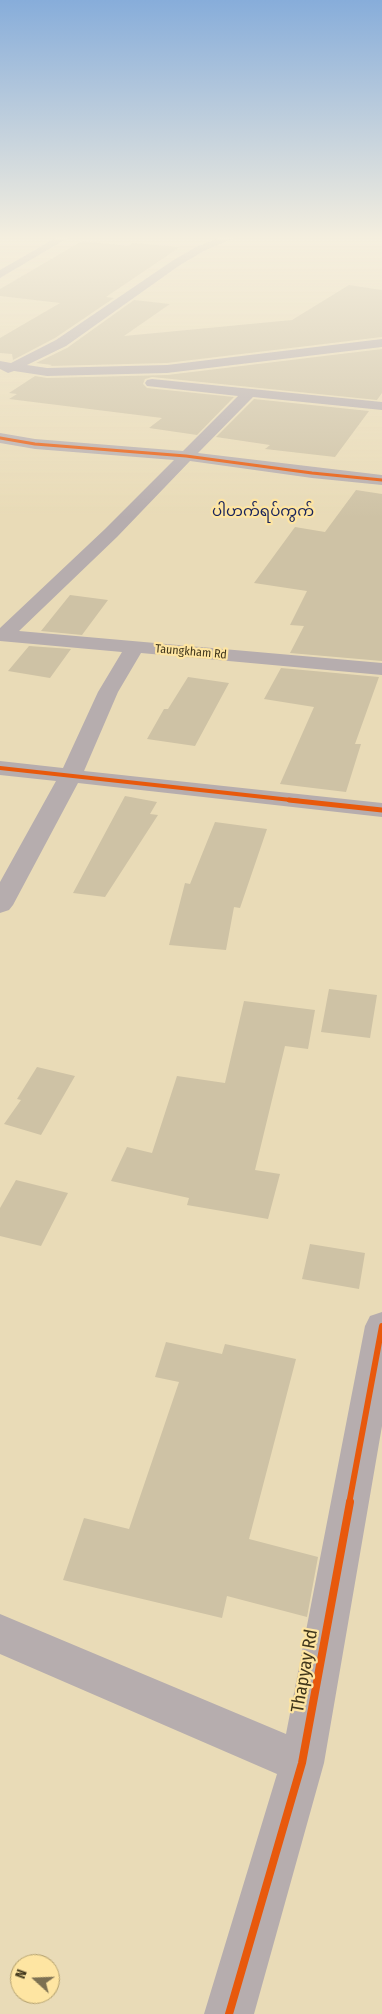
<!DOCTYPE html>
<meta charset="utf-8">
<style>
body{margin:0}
#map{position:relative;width:382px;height:2014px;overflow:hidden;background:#e9dbb7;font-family:"Fira Sans Condensed",sans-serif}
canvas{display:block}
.north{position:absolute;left:10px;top:1954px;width:50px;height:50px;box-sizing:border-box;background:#fee5a2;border:1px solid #b29f6c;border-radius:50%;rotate:290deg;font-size:14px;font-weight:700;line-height:20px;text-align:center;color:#41371c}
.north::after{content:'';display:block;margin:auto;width:18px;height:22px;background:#7c7052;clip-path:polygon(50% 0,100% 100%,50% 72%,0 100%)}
</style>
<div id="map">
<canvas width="382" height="2014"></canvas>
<div class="north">N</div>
</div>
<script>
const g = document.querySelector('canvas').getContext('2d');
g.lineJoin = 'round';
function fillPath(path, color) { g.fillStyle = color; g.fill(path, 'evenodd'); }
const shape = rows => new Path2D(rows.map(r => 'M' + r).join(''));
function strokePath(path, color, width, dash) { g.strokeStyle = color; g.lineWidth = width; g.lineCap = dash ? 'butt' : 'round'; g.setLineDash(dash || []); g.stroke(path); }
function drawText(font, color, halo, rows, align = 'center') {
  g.font = font + ' "Fira Sans Condensed","Noto Sans Myanmar",sans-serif'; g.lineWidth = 4.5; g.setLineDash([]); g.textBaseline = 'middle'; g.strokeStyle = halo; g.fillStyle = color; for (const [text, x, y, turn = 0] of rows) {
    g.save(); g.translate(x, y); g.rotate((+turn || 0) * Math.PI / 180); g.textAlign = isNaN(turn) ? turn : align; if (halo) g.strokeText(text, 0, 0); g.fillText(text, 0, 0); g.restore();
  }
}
fillPath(shape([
 [82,241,128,246,133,243,180,247,106,297,114,298,55,338,13,360,12,354,0,353,0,338,60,303,0,296,0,289],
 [349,285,382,290,382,337,167,363,50,366,52,365,36,363,67,348,134,300,170,304,124,336,292,320],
 [382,349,382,393,377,400,152,377,145,379,143,384,147,388,234,397,197,435,149,428,162,418,9,399,17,394,9,393,35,376,47,378,167,375],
 [254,399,369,411,335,457,265,449,270,445,216,437],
 [356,490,382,494,382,661,290,653,304,626,290,625,307,591,254,583,295,527,325,532],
 [70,595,108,600,82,635,41,631],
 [29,646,71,649,50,678,8,671],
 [281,668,379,677,355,744,361,744,346,792,280,784,314,707,264,699],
 [188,677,229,683,195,746,147,739,164,709,168,709],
 [125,796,157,802,150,814,158,815,105,897,73,893],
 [215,822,267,829,240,908,234,907,226,950,169,945,185,883,190,884],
 [329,989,377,995,370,1038,321,1032],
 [244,1001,315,1010,308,1049,285,1046,255,1170,280,1174,268,1219,187,1205,189,1198,111,1181,127,1147,152,1153,177,1076,225,1083],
 [37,1067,75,1076,41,1135,4,1124,21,1100,17,1099],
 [16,1180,68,1193,41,1246,0,1236,0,1208],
 [310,1244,365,1253,359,1289,302,1279],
 [166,1342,222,1354,225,1344,296,1359,249,1539,318,1557,307,1617,227,1596,222,1618,63,1580,84,1518,129,1529,179,1382,155,1377]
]), '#cec2a5');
fillPath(shape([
 [59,236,71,236,0,278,0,270,59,236],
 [224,236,238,236,204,251,180,265,66,346,27,365,47,368,167,365,382,339,382,347,167,373,47,376,14,371,8,373,0,369,0,361,11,363,56,340,172,261,196,247,224,236],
 [152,379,382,402,382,410,253,397,198,453,382,475,382,485,312,478,190,461,117,537,19,631,382,663,382,675,141,653,118,692,84,771,382,803,382,817,78,783,13,905,9,910,0,913,0,882,56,781,0,775,0,761,63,768,98,692,122,652,0,641,0,628,105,529,174,460,35,449,0,443,0,433,35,439,183,451,238,396,147,386,145,383,147,380,152,379],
 [382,1312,382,1426,324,1763,254,2014,204,2014,277,1774,0,1654,0,1614,286,1734,365,1326,370,1316,382,1312]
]), '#b6adae');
strokePath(shape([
 [0,438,35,444,186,456,312,473,382,480]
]), '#e8590c', 3);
strokePath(shape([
 [0,768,300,801]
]), '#e8590c', 4);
strokePath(shape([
 [289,800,382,810]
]), '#e8590c', 5);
strokePath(shape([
 [349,1504,382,1326]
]), '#e8590c', 6);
strokePath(shape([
 [229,2014,302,1763,350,1502]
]), '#e8590c', 8);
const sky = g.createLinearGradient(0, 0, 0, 518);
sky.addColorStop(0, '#87adda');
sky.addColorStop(0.46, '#f5efdf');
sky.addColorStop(1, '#f5efdf00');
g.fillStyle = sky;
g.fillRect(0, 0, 382, 518);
drawText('12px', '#41371c', '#fee5a2', [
 ["Taungkham Rd",191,652,5]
]);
drawText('15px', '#18235b', '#fee5a2', [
 ["ပါဟက်ရပ်ကွက်",263,512]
]);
drawText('18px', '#41371c', '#fee5a2', [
 ["Thapyay Rd",305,1671,-80]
]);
</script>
